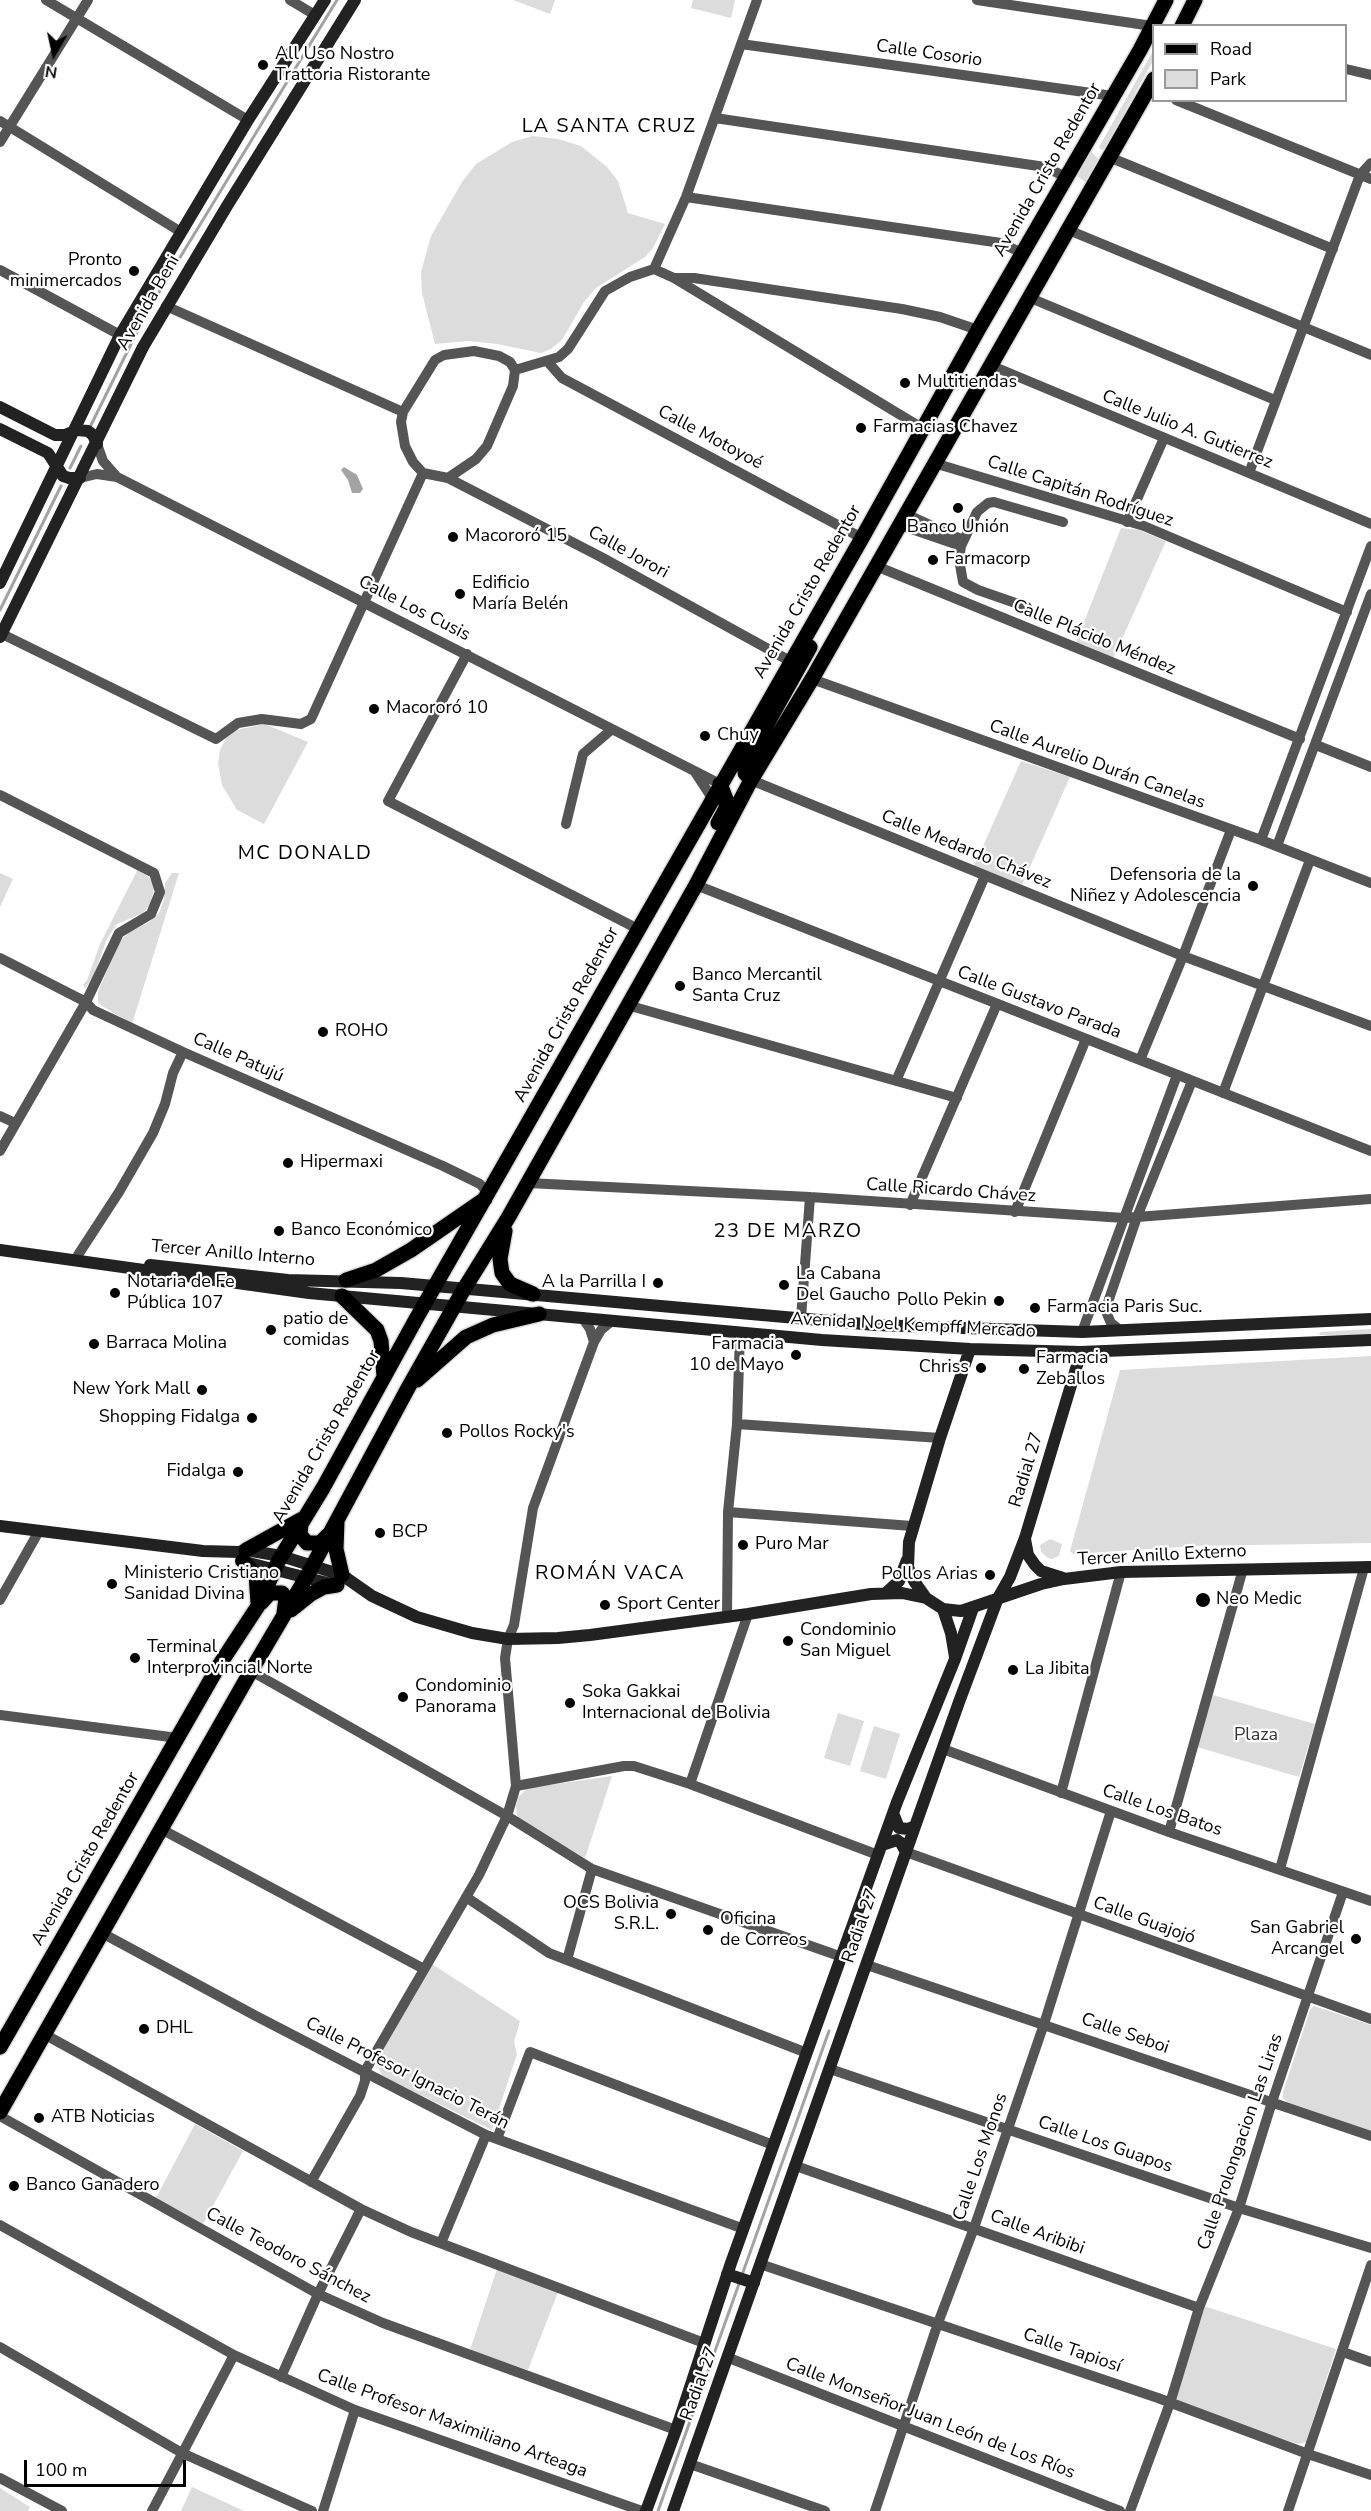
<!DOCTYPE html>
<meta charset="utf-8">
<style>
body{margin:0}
#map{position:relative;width:1371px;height:2511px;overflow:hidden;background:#fff;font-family:"Nunito Sans",sans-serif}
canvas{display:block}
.legend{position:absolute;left:1152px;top:24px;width:195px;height:78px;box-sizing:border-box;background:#fff;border:2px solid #999;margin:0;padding:8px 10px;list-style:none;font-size:18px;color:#000}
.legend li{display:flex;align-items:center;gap:12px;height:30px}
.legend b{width:30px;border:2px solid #999}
.north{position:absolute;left:24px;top:24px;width:60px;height:60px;-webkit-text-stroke:4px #fff;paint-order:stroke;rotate:189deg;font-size:16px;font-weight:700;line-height:24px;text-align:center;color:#000}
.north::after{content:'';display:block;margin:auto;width:21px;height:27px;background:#000;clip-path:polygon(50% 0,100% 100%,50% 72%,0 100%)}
.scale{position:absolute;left:24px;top:2460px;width:162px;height:27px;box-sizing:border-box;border:3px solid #000;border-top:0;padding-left:8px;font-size:18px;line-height:21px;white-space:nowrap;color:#000;-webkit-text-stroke:4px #fff;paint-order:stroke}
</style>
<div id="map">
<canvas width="1371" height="2511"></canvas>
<ul class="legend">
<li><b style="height:8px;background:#000"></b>Road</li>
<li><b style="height:16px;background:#dcdcdc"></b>Park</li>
</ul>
<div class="north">N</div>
<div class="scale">100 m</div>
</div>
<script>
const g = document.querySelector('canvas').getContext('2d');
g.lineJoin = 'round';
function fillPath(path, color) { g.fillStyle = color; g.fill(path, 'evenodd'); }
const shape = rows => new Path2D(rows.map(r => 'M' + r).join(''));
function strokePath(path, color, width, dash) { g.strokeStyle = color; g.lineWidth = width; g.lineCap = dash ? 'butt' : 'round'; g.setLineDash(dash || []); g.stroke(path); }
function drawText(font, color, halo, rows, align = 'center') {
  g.font = font + ' "Nunito Sans",sans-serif'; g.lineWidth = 4.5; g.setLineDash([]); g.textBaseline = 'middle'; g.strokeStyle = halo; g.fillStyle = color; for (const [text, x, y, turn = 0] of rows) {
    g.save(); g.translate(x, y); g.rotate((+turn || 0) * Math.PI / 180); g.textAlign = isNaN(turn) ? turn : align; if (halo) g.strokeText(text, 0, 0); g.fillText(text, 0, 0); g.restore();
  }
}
fillPath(shape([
 [513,0,555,0,550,14],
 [693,0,735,0,731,18,691,8],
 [1153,51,1153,61,1104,149,1101,150,1099,147],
 [533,136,558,139,581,146,607,167,618,181,628,213,665,224,653,248,645,257,596,288,584,302,562,340,551,349,541,353,497,344,468,341,435,344,422,293,421,272,431,236,462,182,476,164,512,142],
 [1090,150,1098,159,1085,182,1076,175],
 [1121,528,1139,530,1166,541,1113,659,1075,645],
 [265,724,308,742,264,824,237,810,222,785,218,763,220,750,226,738,236,730],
 [1021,761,1070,777,1022,885,974,866],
 [138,869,152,880,154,889,150,905,143,913,117,924,107,939,92,980,85,988,83,985,87,980,100,944],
 [0,873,13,879,0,907],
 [172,873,179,873,132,1024,102,1006,98,1002,98,992,119,942,129,932,148,923,159,913,164,899,165,883],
 [1371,1329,1371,1335,1318,1335,1321,1332],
 [1371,1356,1371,1543,1195,1546,1073,1554,1070,1551,1120,1370],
 [1050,1539,1062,1544,1059,1556,1052,1559,1048,1558,1041,1552,1040,1545],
 [1213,1695,1315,1724,1299,1777,1197,1747],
 [838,1713,864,1721,850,1766,824,1758],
 [874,1726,900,1734,886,1779,860,1771],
 [612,1776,585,1858,518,1819,516,1806,518,1797,528,1788],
 [432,1964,520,2021,514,2042,517,2054,492,2130,390,2080,382,2075,374,2060],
 [1314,2006,1371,2025,1371,2131,1287,2102,1283,2098,1283,2092,1310,2010],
 [195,2124,243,2151,203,2224,156,2198],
 [497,2269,558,2292,528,2370,470,2350],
 [1204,2306,1336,2349,1306,2442,1298,2444,1178,2405,1175,2400],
 [192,2487,244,2511,181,2511],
 [0,2488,30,2507,28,2511,0,2511]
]), '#dcdcdc');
fillPath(shape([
 [344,467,357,475,363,489,360,493,352,493,348,480,341,470]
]), '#a3a3a3');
strokePath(shape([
 [91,425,138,330,162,287,337,0],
 [70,468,81,446],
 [0,610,61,486],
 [742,2275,829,2031],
 [658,2511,740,2281]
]), '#a3a3a3', 3);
const primary = shape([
 [1182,26,1195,0],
 [751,780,745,773,747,760,810,647],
 [718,823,726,808,726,799,720,784],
 [505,1231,500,1259,502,1273,510,1284,533,1294],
 [346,1280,376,1270,411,1250,485,1199],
 [342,1296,377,1330,381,1341,384,1376],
 [417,1380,466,1337,493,1325,539,1314],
 [337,1522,336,1549,342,1575],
 [301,1523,300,1535,307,1543,320,1543,328,1535],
 [246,1550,302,1519],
 [243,1561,256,1575,258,1603],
 [261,1603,270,1593,282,1593,286,1598,284,1613],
 [291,1610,311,1594,324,1587,337,1585],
 [0,2047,218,1667,258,1606,279,1560,323,1488,416,1319,862,538,978,330,1140,50,1166,0],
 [0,2112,251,1671,307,1576,408,1388,464,1289,508,1218,696,885,751,780,812,679,1154,79]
]);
strokePath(primary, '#dbdbdb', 18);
strokePath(shape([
 [46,0,248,120],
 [290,0,315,15],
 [977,0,1152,26],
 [741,44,1113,96],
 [1346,69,1371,75],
 [1176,100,1371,179],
 [715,118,1045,167,1066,177],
 [0,121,181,232],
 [0,142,88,0],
 [1109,157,1333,249],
 [686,197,1001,243,1022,253],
 [1066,229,1371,355],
 [654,269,674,278,694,278,902,309,940,317,978,330],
 [0,270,120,335],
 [674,278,922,428],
 [1028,297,1275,400],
 [166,306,403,412],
 [474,351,499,356,510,362,515,370,513,386,487,446,476,459,448,478,423,473,413,462,405,446,401,422,403,412,435,360,444,355,474,351],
 [547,361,562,378,862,538],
 [990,365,1371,524],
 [515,370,559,357,568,349,605,291,630,277,654,269,686,197,757,0],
 [97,444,103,461,117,477],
 [934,463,1144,526,1347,612],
 [1249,473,1360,175,1371,163],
 [80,478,97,474,117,477,720,784],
 [448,478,601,557,790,661],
 [906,514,963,540],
 [1127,522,1164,438],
 [900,525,961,546],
 [876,566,1300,739],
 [1027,607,978,590,963,582,959,559,961,546,977,512,988,503,994,502,1063,522],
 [2,634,216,739,238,723,262,719,301,724,311,719,423,473],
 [467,654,388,801,638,929],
 [812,679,1261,840,1371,883],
 [1316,745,1371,767],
 [695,772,712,798],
 [751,780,1183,956,1371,1026],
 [0,795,154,873,160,892,151,914,119,933,86,1002,0,1151],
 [566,824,583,754,611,730],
 [1261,840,1371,546],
 [1277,846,1371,594],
 [696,885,1371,1151],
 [0,958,86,1002,93,1010,183,1052,443,1166,480,1184,489,1194],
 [627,1005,957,1098],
 [1140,1060,1183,956,1231,830],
 [896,1081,985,876],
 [1223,1093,1310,860],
 [0,1116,15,1123],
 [528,1183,810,1197,1124,1218,1371,1199],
 [910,1205,997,1004],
 [1015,1212,1086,1039],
 [78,1255,119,1192,153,1133,165,1104,173,1073,183,1052],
 [582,1317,590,1329,594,1342],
 [801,1318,810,1197],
 [1121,1331,1111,1323,1107,1314,1107,1305,1137,1217,1192,1081],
 [1082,1332,1177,1075],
 [737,1424,940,1438],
 [728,1512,912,1526],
 [0,1600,39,1531],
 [727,1616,728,1512,737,1424,740,1333],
 [251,1671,507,1816,592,1869,842,1957],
 [0,1715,178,1738],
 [943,1749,1169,1832,1371,1901],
 [690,1784,748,1614],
 [516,1786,624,1766,634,1766,690,1784,878,1855],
 [1061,1793,1121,1572],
 [161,1829,424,1969],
 [1169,1832,1243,1569],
 [906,1852,1371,2019],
 [1280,1869,1364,1568],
 [466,1897,549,1953,807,2053],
 [102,1933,256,2016,486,2135,744,2229],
 [567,1960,592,1869],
 [867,1965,1371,2136],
 [44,2034,361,2209,411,2232,704,2343],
 [830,2069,1239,2208,1371,2248],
 [0,2116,318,2294,383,2323,676,2430],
 [497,2139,530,2052,773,2145],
 [796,2166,1199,2308],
 [311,2182,360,2096,365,2081,365,2071,479,1875,507,1816,516,1786,505,1658,508,1639,514,1625,533,1508,594,1342,601,1330,612,1321],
 [0,2225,234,2355,355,2410,642,2511],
 [441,2243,486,2135],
 [760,2264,1158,2398,1308,2454,1371,2475],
 [0,2347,182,2453,312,2511],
 [1343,2352,1371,2362],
 [729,2358,1120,2511],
 [281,2377,318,2294,361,2209],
 [690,2464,825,2511],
 [0,2478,62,2511],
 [152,2511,234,2355],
 [323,2511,355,2410],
 [875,2511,938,2323,974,2228,1044,2024,1111,1811],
 [1130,2511,1170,2403,1199,2308,1239,2208,1272,2102,1343,1892],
 [1288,2511,1371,2265]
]), '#555', 10);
strokePath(shape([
 [0,407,55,435,65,435,77,430,88,431,93,435,97,444],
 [0,429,48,453,63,476,69,478,80,478],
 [0,583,120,335,248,120,325,0],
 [0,637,143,347,227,206,355,0],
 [0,1250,309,1293,822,1340,970,1349,1081,1352,1371,1340],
 [150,1265,288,1280,401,1283,875,1325,1082,1332,1371,1319],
 [0,1526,203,1551,239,1552,246,1550,281,1556,342,1575,372,1596,417,1617,472,1633,508,1639,558,1638,590,1635,748,1614,871,1594,902,1593,926,1598,943,1609,961,1611,1041,1584,1064,1579,1121,1572,1371,1567],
 [1025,1539,1028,1555,1035,1565,1041,1571,1063,1578],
 [241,1561,335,1585],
 [886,1593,899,1581,907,1560],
 [926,1598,914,1581,908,1567,909,1542,940,1438,970,1349],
 [943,1609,951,1633,955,1657],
 [893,1813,899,1828,908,1829,915,1826],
 [882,1845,897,1840,901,1843,906,1852],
 [727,2274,754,2283],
 [646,2511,676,2430,731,2263,897,1802,955,1659,973,1608],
 [673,2511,959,1702,998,1598,1010,1577,1025,1538,1081,1352]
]), '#222', 12);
strokePath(primary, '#000', 15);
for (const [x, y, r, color] of [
 [263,65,6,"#000"],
 [134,271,6,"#000"],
 [905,383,6,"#000"],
 [861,428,6,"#000"],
 [958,508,6,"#000"],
 [453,537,6,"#000"],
 [933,560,6,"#000"],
 [460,594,6,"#000"],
 [374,709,6,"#000"],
 [705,736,6,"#000"],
 [1253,886,6,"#000"],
 [680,986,6,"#000"],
 [323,1032,6,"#000"],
 [288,1163,6,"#000"],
 [279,1231,6,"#000"],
 [658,1283,6,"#000"],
 [784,1285,6,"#000"],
 [115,1293,6,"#000"],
 [999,1301,6,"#000"],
 [1035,1308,6,"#000"],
 [271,1330,6,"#000"],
 [94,1344,6,"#000"],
 [796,1355,6,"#000"],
 [981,1368,6,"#000"],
 [1024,1369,6,"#000"],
 [202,1390,6,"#000"],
 [252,1418,6,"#000"],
 [447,1433,6,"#000"],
 [238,1472,6,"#000"],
 [380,1533,6,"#000"],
 [743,1545,6,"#000"],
 [990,1575,6,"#000"],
 [112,1584,6,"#000"],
 [1203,1600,8,"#000"],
 [605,1605,6,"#000"],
 [788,1641,6,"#000"],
 [135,1658,6,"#000"],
 [1013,1670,6,"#000"],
 [403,1697,6,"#000"],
 [570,1703,6,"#000"],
 [671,1914,6,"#000"],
 [708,1930,6,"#000"],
 [1356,1939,6,"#000"],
 [144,2029,6,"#000"],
 [39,2118,6,"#000"],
 [14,2186,6,"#000"]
]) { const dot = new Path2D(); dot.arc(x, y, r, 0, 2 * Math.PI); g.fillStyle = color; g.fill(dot); strokePath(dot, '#fff', 2); }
drawText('18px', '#000', '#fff', [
 ["Calle Cosorio",929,54,8],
 ["Avenida Cristo Redentor",1048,170,-60],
 ["Avenida Beni",149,303,-60],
 ["Calle Julio A. Gutierrez",1187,430,22],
 ["Calle Motoyoé",710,438,28],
 ["Calle Capitán Rodríguez",1080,492,18],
 ["Calle Jorori",628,553,29],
 ["Avenida Cristo Redentor",808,592,-60],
 ["Calle Los Cusis",414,609,27],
 ["Calle Plácido Méndez",1094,638,22],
 ["Calle Aurelio Durán Canelas",1097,765,20],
 ["Calle Medardo Chávez",966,850,22],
 ["Calle Gustavo Parada",1039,1003,21],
 ["Avenida Cristo Redentor",567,1015,-61],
 ["Calle Patujú",238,1058,24],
 ["Calle Ricardo Chávez",951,1191,4],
 ["Tercer Anillo Interno",233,1254,5],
 ["Avenida Noel Kempff Mercado",913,1326,3],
 ["Avenida Cristo Redentor",327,1437,-60],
 ["Radial 27",1027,1470,-73],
 ["Tercer Anillo Externo",1162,1556,-3],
 ["Calle Los Batos",1162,1811,19],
 ["Avenida Cristo Redentor",86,1859,-60],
 ["Calle Guajojó",1144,1921,20],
 ["Radial 27",861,1926,-71],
 ["Calle Seboi",1125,2034,19],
 ["Calle Profesor Ignacio Terán",407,2074,27],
 ["Calle Prolongacion Las Liras",1241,2142,-71],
 ["Calle Los Guapos",1105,2145,19],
 ["Calle Los Monos",981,2157,-71],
 ["Calle Aribibi",1037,2233,20],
 ["Calle Teodoro Sánchez",288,2256,28],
 ["Calle Tapiosí",1072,2351,19],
 ["Radial 27",700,2384,-70],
 ["Calle Monseñor Juan León de Los Ríos",930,2419,21],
 ["Calle Profesor Maximiliano Arteaga",452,2424,20]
]);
drawText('18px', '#000', '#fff', [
 ["All Uso Nostro",275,55],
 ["Trattoria Ristorante",275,76],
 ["Pronto",122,261,"right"],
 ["minimercados",122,282,"right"],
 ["Multitiendas",917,383],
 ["Farmacias Chavez",873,428],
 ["Banco Unión",958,528,"center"],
 ["Macororó 15",465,537],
 ["Farmacorp",945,560],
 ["Edificio",472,584],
 ["María Belén",472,605],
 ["Macororó 10",386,709],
 ["Chuy",717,736],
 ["Defensoria de la",1241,876,"right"],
 ["Niñez y Adolescencia",1241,897,"right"],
 ["Banco Mercantil",692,976],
 ["Santa Cruz",692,997],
 ["ROHO",335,1032],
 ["Hipermaxi",300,1163],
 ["Banco Económico",291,1231],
 ["La Cabana",796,1275],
 ["Del Gaucho",796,1296],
 ["Notaria de Fe",127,1283],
 ["Pública 107",127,1304],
 ["A la Parrilla I",646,1283,"right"],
 ["Pollo Pekin",987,1301,"right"],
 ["Farmacia Paris Suc.",1047,1308],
 ["patio de",283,1320],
 ["comidas",283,1341],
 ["Barraca Molina",106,1344],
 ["Farmacia",784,1345,"right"],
 ["10 de Mayo",784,1366,"right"],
 ["Farmacia",1036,1359],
 ["Zeballos",1036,1380],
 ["Chriss",969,1368,"right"],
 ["New York Mall",190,1390,"right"],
 ["Shopping Fidalga",240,1418,"right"],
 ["Pollos Rocky's",459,1433],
 ["Fidalga",226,1472,"right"],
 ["BCP",392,1533],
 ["Puro Mar",755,1545],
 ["Ministerio Cristiano",124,1574],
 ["Sanidad Divina",124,1595],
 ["Pollos Arias",978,1575,"right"],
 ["Neo Medic",1216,1600],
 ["Sport Center",617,1605],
 ["Condominio",800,1631],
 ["San Miguel",800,1652],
 ["Terminal",147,1648],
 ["Interprovincial Norte",147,1669],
 ["La Jibita",1025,1670],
 ["Condominio",415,1687],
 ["Panorama",415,1708],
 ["Soka Gakkai",582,1693],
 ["Internacional de Bolivia",582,1714],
 ["OCS Bolivia",659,1904,"right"],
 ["S.R.L.",659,1925,"right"],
 ["Oficina",720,1920],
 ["de Correos",720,1941],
 ["San Gabriel",1344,1929,"right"],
 ["Arcangel",1344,1950,"right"],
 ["DHL",156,2029],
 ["ATB Noticias",51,2118],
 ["Banco Ganadero",26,2186]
], 'left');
drawText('18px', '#333', '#fff', [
 ["Plaza",1256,1736]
]);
g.letterSpacing = '1.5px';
drawText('20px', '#000', '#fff', [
 ["LA SANTA CRUZ",609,127],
 ["MC DONALD",305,854],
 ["23 DE MARZO",788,1232],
 ["ROMÁN VACA",610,1574]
]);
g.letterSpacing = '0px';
</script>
